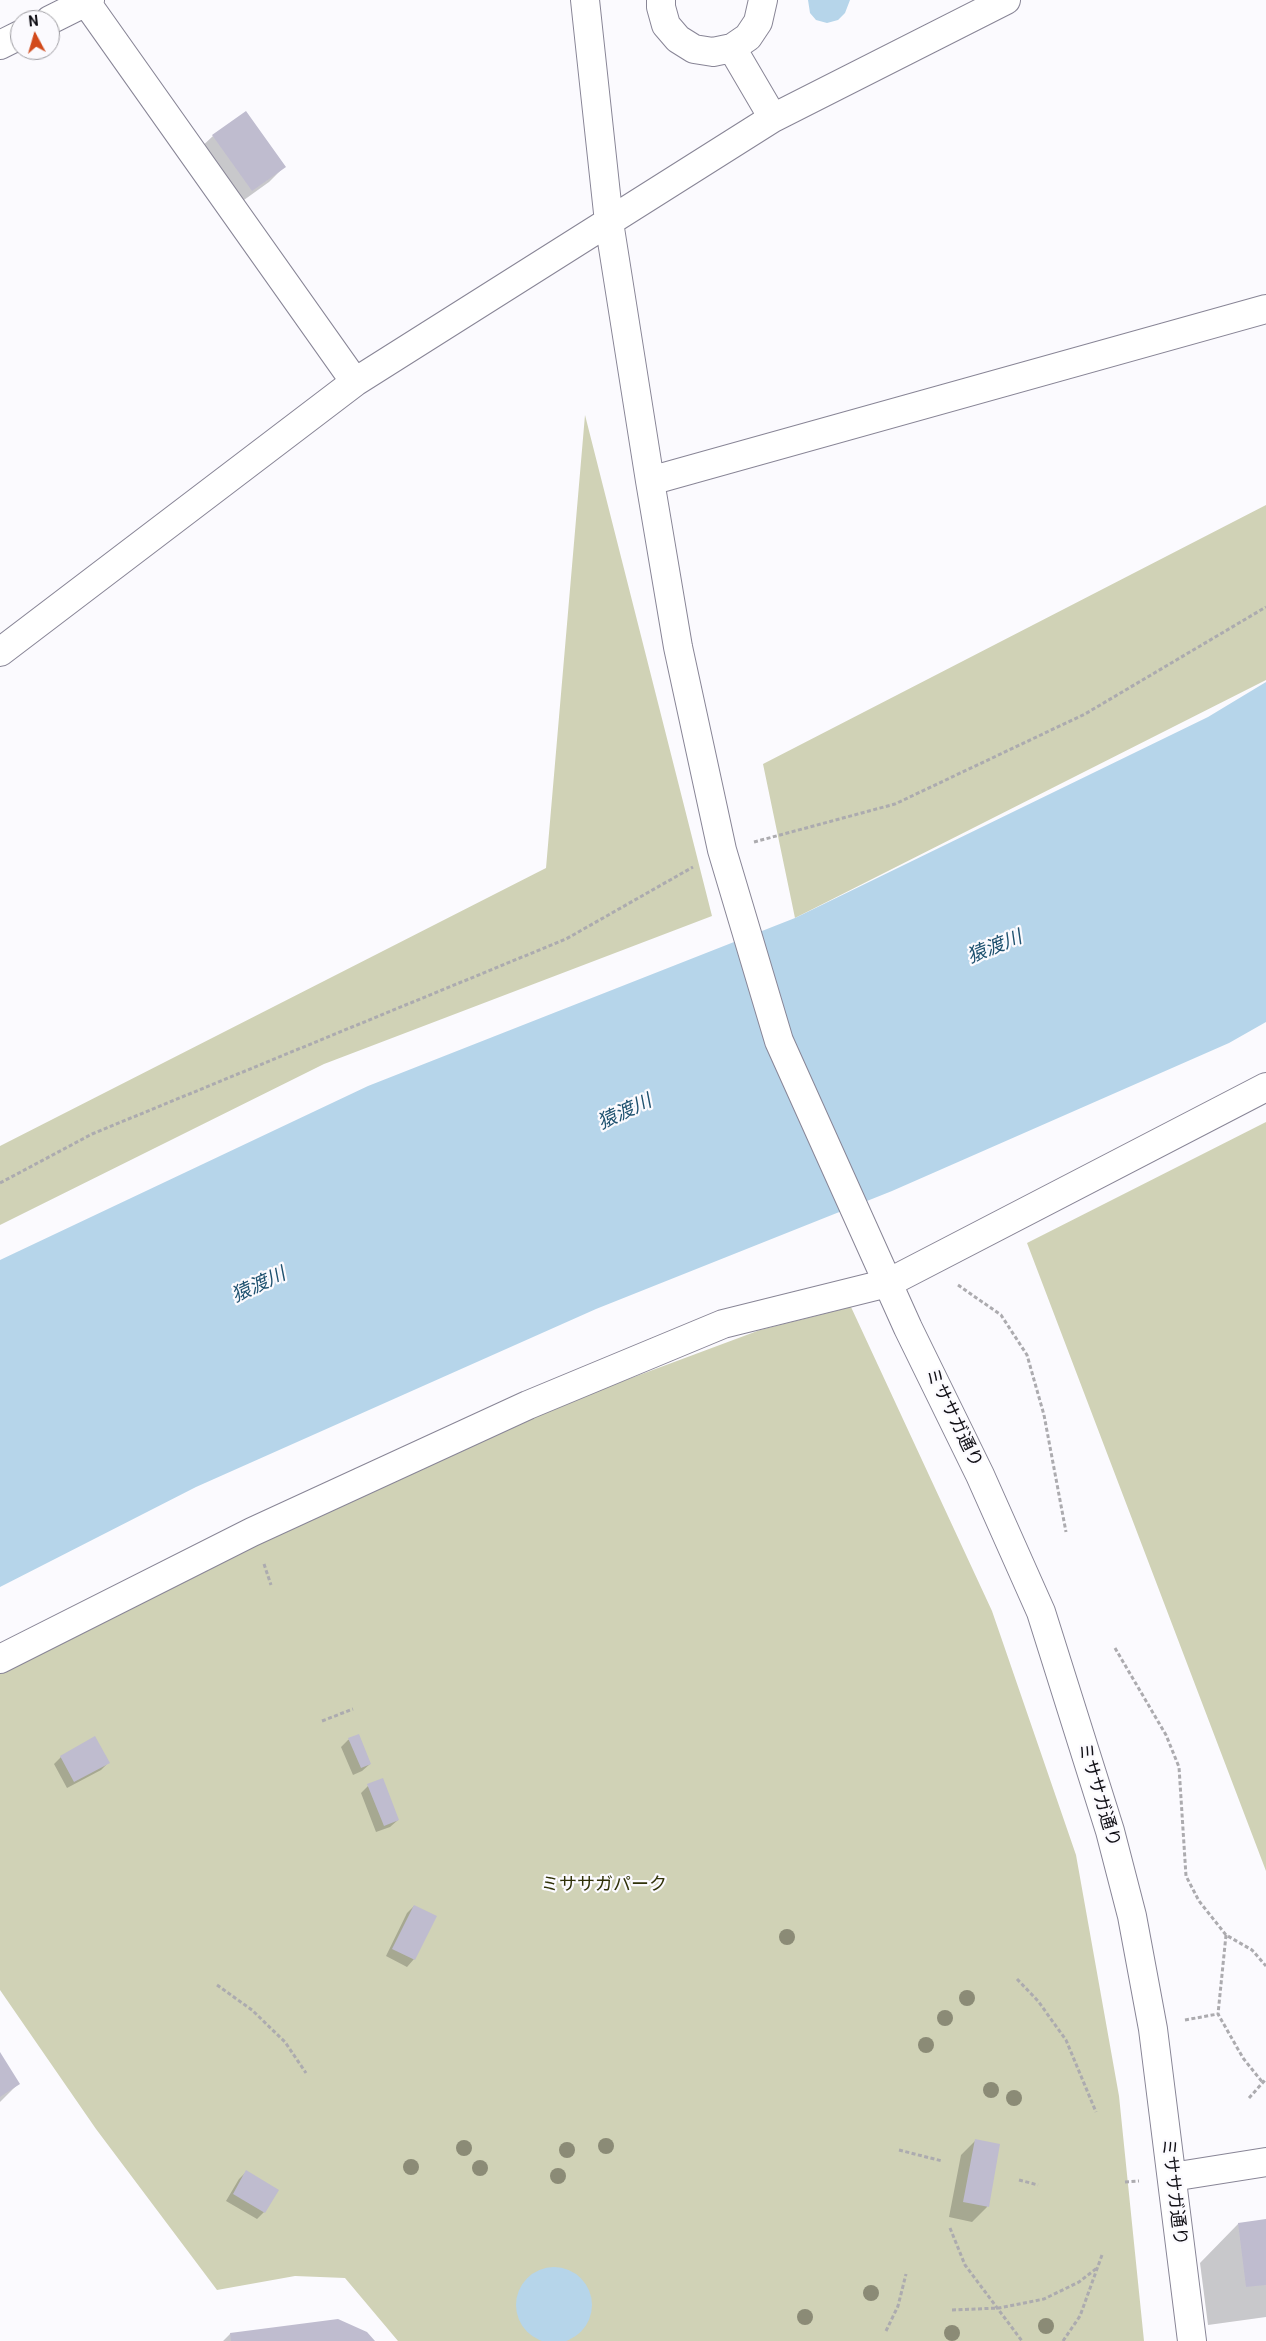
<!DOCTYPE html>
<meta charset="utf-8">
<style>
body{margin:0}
#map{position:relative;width:1266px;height:2341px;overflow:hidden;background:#fbfafe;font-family:Roboto,sans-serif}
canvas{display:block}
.north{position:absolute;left:10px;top:10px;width:50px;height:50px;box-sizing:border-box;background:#fbfafe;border:1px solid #9d9ca1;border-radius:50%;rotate:354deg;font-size:14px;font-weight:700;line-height:20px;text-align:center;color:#111016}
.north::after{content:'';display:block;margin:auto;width:18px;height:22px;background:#d24a1b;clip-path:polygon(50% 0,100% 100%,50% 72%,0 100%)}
</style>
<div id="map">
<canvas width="1266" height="2341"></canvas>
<div class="north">N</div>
</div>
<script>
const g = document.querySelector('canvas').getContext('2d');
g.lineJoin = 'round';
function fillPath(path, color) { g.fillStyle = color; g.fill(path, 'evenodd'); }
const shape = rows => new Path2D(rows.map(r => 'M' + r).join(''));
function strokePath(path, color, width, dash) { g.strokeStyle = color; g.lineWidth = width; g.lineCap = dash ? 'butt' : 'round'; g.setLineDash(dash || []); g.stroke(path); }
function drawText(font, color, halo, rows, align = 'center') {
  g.font = font + ' Roboto,"Noto Sans JP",sans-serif'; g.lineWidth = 4.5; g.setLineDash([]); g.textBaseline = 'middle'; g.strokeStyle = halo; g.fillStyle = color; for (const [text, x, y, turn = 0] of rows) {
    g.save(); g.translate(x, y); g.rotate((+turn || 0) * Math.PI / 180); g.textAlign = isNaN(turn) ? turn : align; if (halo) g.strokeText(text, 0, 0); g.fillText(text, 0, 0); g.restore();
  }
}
fillPath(shape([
 [585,415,712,916,324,1064,0,1225,0,1146,546,868],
 [1266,505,1266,680,795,918,763,764],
 [1266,1122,1266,1871,1027,1243],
 [851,1307,992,1611,1076,1855,1119,2096,1144,2341,398,2341,345,2278,295,2276,217,2290,96,2129,0,1990,0,1674,244,1551,532,1415,760,1330]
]), '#d0d2b6');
fillPath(shape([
 [808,0,850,0,845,13,838,20,827,23,816,20,810,13],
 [1266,682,1266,1022,1229,1043,892,1191,596,1309,196,1487,0,1587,0,1260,368,1086,795,918,1208,717],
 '516 2305a38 38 0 1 1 76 0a38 38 0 1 1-76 0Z'
]), '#b6d5ea');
fillPath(shape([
 [213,136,284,167,269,182,237,205,198,150],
 [358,1736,370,1764,362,1771,353,1775,341,1747,348,1740],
 [61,1757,108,1763,101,1770,67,1788,54,1764],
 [368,1786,398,1820,390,1827,376,1832,361,1793],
 [414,1906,414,1959,407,1967,386,1956,407,1913],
 [0,2054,18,2084,0,2102],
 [976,2140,998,2145,987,2207,972,2222,949,2217,961,2155],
 [246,2172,264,2212,257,2219,226,2201,239,2179],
 [1266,2221,1266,2317,1208,2325,1200,2263,1238,2224],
 [230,2334,373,2341,223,2341]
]), '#0003');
fillPath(shape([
 [246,111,286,167,252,191,212,135],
 [359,1734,371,1764,361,1768,348,1738],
 [95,1736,110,1763,74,1782,60,1756],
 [383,1778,399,1820,384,1826,367,1784],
 [414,1905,437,1916,415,1960,392,1949],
 [0,2052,20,2084,0,2097],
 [975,2139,1000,2144,989,2207,963,2202],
 [246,2170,279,2190,265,2213,233,2194],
 [1266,2219,1266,2285,1246,2287,1238,2223],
 [338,2319,367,2332,375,2341,231,2341,230,2333]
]), '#bfbccf');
const minor = shape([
 [585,0,609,222,650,481,678,647,722,850,779,1041,908,1328,980,1475,1041,1612,1110,1831,1132,1916,1153,2029,1192,2341],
 [661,0,661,7,666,25,678,39,694,49,713,52,732,48,748,37,758,22,763,0],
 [86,2,355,382],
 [50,20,90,0],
 [0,45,20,35],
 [732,48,773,118],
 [650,481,1266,309],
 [0,652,355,382,773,118,1006,0],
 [0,1659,252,1532,528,1405,723,1324,888,1283,1266,1087],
 [1172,2177,1266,2162]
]);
strokePath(minor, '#888596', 30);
strokePath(shape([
 [754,842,895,804,1085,714,1266,607],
 [0,1183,92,1134,566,939,693,867],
 [958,1285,1001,1315,1027,1355,1044,1415,1066,1532],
 [264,1564,271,1585],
 [1115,1648,1166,1735,1179,1767,1186,1876,1199,1901,1226,1935,1252,1950,1266,1966],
 [322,1721,353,1709],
 [1226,1935,1218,2014,1243,2058,1263,2083],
 [1017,1979,1038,2001,1066,2040,1096,2112],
 [217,1985,252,2010,285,2042,306,2073],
 [1185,2020,1218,2014],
 [1249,2098,1266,2079],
 [899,2150,942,2161],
 [1019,2180,1038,2185],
 [1125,2182,1139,2181],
 [950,2228,965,2265,1022,2341],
 [952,2310,999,2308,1044,2299,1079,2282,1097,2268],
 [886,2331,898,2306,906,2274],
 [1063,2341,1080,2316,1102,2255]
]), '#acabaf', 3, [4, 2.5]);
strokePath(minor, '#fff', 28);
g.fillStyle = '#8b8b76';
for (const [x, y] of [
 [787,1937],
 [967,1998],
 [945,2018],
 [926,2045],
 [991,2090],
 [1014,2098],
 [606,2146],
 [464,2148],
 [567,2150],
 [411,2167],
 [480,2168],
 [558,2176],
 [871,2293],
 [805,2317],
 [1046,2326],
 [952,2333]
]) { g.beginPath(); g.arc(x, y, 8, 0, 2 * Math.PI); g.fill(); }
drawText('18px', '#111016', '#fbfafe', [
 ["ミササガ通り",953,1418,64],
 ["ミササガ通り",1098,1795,73],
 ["ミササガ通り",1173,2192,83]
]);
drawText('18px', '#2f3107', '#fbfafe', [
 ["ミササガパーク",604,1885]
]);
drawText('italic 19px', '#1e516f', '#fbfafe', [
 ["猿渡川",995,948,-22],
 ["猿渡川",625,1113,-25],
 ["猿渡川",259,1286,-25]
]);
</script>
